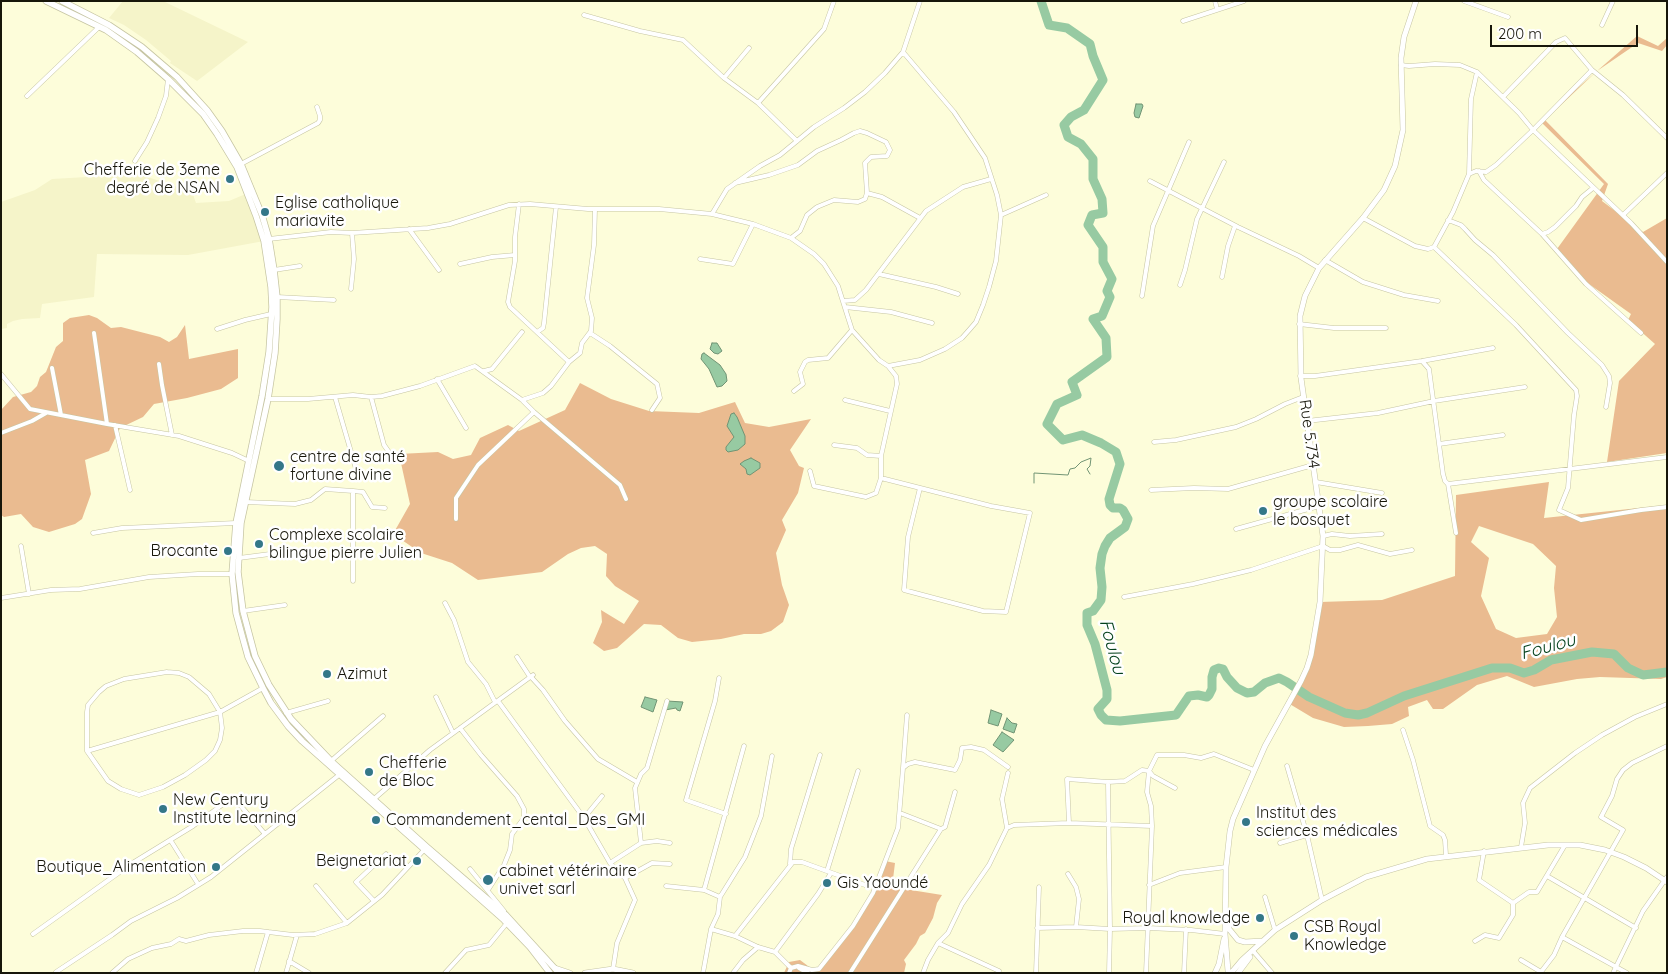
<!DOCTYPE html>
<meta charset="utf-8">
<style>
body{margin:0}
#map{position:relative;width:1668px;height:974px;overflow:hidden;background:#fdfdda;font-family:Quicksand,sans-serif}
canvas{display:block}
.frame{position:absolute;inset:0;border:2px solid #17160a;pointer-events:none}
.scale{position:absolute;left:1490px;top:25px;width:148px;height:22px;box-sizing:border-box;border:2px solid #17160a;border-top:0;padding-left:6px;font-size:15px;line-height:18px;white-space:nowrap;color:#17160a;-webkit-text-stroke:4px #fff;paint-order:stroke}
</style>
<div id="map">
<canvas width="1668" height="974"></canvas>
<div class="frame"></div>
<div class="scale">200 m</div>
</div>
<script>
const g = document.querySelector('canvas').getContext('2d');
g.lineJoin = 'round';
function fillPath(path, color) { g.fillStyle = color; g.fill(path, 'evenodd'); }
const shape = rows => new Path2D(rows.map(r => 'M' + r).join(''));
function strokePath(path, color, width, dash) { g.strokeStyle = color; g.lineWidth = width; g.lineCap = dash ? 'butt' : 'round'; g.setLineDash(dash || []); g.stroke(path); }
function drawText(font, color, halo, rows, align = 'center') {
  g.font = font + ' Quicksand,sans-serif'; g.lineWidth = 5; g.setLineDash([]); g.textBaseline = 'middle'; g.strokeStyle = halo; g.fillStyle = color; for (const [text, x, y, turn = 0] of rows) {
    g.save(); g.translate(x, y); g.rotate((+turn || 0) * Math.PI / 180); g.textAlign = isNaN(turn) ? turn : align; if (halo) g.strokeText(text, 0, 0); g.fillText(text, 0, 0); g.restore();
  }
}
fillPath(shape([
 [123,1,163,1,248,42,197,81,170,63,171,61,146,40,124,25,109,18],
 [139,174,192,192,196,203,229,201,248,193,264,241,188,255,97,254,94,297,42,304,40,318,22,319,13,321,7,324,7,328,1,329,1,202,35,190,52,179]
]), '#f5f4c9');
fillPath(shape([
 [1637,36,1658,46,1667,38,1667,45,1662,51,1638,43,1597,71,1545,120,1608,184,1602,201,1643,232,1667,218,1667,453,1607,462,1619,381,1655,344,1628,320,1631,314,1582,279,1557,249,1604,184,1540,121],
 [89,315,97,318,111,328,121,327,160,337,169,342,177,337,185,325,189,359,238,349,238,378,221,389,187,398,154,404,143,417,120,428,109,451,85,460,91,494,82,519,75,524,49,532,33,527,21,514,4,517,1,515,1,410,13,397,31,392,37,386,40,377,46,372,56,347,63,341,63,323,70,318],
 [580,383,611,399,649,411,699,413,735,402,745,423,769,427,811,419,790,450,799,466,804,468,798,493,782,520,786,530,776,553,782,585,789,605,783,622,771,631,761,634,744,634,721,639,692,642,678,638,661,625,644,624,617,648,604,651,593,643,602,622,601,610,624,624,639,601,615,586,606,576,607,554,595,546,581,548,568,554,542,572,478,580,452,563,421,553,393,534,410,504,399,454,438,452,453,459,471,455,480,438,508,425,519,431,565,410],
 [1549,482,1544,518,1667,505,1667,677,1661,679,1600,677,1577,679,1534,687,1507,676,1477,685,1443,709,1433,709,1427,700,1408,707,1409,716,1392,724,1368,726,1344,727,1313,718,1288,703,1307,668,1320,602,1382,600,1455,576,1456,495],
 [1479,526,1533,544,1556,566,1554,588,1557,617,1547,634,1516,638,1496,629,1481,596,1489,558,1471,542],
 [885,861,895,863,892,887,942,895,937,903,933,918,925,933,920,936,916,944,904,960,906,964,904,973,784,973,789,962,800,960,812,969,819,969,836,950,873,893]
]), '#eabb90');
const water = shape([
 [1136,104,1142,104,1143,106,1139,118,1135,117,1134,113,1136,104],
 [712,343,717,343,722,351,718,354,714,353,710,349,712,343],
 [704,353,720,365,726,374,727,381,722,386,717,387,709,369,701,359,702,354,704,353],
 [734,413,737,417,745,436,745,444,738,450,728,452,726,450,726,447,734,437,727,426,731,414,734,413],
 [751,458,760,463,760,468,750,475,747,474,746,469,740,464,744,461,751,458],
 [645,697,657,700,653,712,641,707,645,697],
 [667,701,683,702,680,711,677,710,676,708,665,710,667,701],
 [991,710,1002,714,998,726,988,723,991,710],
 [1007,718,1012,723,1017,724,1014,733,1003,729,1007,718],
 [1002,732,1014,740,1003,752,993,745,1002,732]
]);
fillPath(water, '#97caa2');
strokePath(water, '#719474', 1);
strokePath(shape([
 [1034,483,1034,473,1068,475,1070,469,1075,468,1081,462,1091,458,1090,466,1087,469,1090,474]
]), '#719474', 1);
strokePath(shape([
 [1041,1,1049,25,1067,28,1090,44,1093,56,1103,80,1084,110,1071,117,1064,125,1068,137,1081,144,1093,159,1093,179,1102,199,1103,213,1092,215,1088,225,1103,247,1103,262,1112,279,1107,291,1110,297,1102,316,1093,319,1106,338,1107,357,1072,382,1077,395,1057,404,1047,424,1063,440,1082,435,1101,443,1116,452,1120,464,1109,499,1110,505,1113,508,1120,508,1123,510,1128,519,1125,527,1110,538,1105,546,1102,554,1100,568,1102,587,1101,600,1093,611,1087,613,1087,625,1095,644,1107,690,1107,699,1098,709,1101,715,1106,720,1120,721,1176,715,1189,696,1198,695,1207,697,1209,695,1212,689,1212,677,1214,670,1219,668,1223,669,1227,677,1237,688,1247,693,1254,692,1265,683,1279,678,1287,682,1309,697,1345,713,1358,715,1367,713,1404,696,1492,668,1510,668,1524,673,1534,670,1551,660,1592,652,1614,654,1628,668,1643,675,1667,672]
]), '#97caa2', 9);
const minor = shape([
 [1215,1,1217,9],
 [1464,1,1508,17],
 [584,15,640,31,683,40,724,78,758,103,797,141],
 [1183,21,1244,1],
 [1602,25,1613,1],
 [903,52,954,112,985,158,997,195,1001,215],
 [1401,65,1409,66,1435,64,1460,65,1477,72,1519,113,1533,130,1631,223,1667,262],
 [724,78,749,48],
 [27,96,99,27],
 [1503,97,1556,42,1565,38,1592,70],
 [758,103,824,29,834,1],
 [135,161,147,142,158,118,166,96,168,79],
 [241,164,318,123,320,120,320,116,317,107],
 [1479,171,1484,180,1542,234,1586,284,1641,333],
 [1469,174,1471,99,1477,72],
 [1150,181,1238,227,1299,256,1319,268],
 [735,183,769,175,798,165,817,151,841,140,854,133,860,131,867,133,886,142,890,150,887,156,871,157,865,163,867,193,865,199,858,202,834,200,817,207,807,215,800,231,791,238],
 [867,193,882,197,920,218],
 [519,204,515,237,515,261,508,302,510,307,569,362],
 [712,214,727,189,760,166,780,155,814,127,844,108,865,92,885,73,903,52,920,1],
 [1623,215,1667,173],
 [1363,218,1415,246,1428,249,1434,247,1453,212,1469,174,1476,171,1486,172,1496,165,1533,130,1592,70,1623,95,1667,138],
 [1448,220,1461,225,1465,229,1475,240,1493,255,1568,333,1602,365,1609,376,1610,383,1606,407],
 [409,229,439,270],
 [1542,234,1548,232,1555,227,1576,206,1582,197,1593,188],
 [269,239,331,232,352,233,428,228,450,224,509,205,530,204,588,209,659,209,712,214,753,224,791,238,814,254,824,264,838,286,852,330,879,360,888,366,896,376,897,384,881,456,881,478,991,506,1030,513,1006,612,983,611,904,590,908,537,920,488],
 [1434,247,1516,325,1576,390,1577,396,1574,415,1568,488,1559,510,1581,520,1641,510,1667,507],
 [700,259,733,264,753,224],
 [1325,260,1363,282,1404,295,1438,301],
 [460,264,492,257,515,255],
 [274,270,300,266],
 [879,274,936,287,958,294],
 [1222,277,1228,246,1235,226],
 [1180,285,1185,270,1197,219,1224,162],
 [351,289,354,259,352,233],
 [1142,296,1153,226,1189,142],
 [277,297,334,300],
 [843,301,855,300,866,290,926,211,963,187,991,179],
 [845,307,891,312,932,323],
 [1299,324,1334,328,1386,328],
 [217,329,245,320,271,314],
 [537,332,543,328,544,323,556,207],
 [94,333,107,424],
 [590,333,610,346,657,384,660,398,652,410],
 [1422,361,1429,369,1443,474,1445,481,1448,484,1667,457],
 [159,364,162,385,172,435],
 [888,366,920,360,945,349,962,338,970,329,976,322,983,305,989,287,996,261,1001,215,1046,195],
 [52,368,61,415],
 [484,371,492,369,522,332],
 [1,374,30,409,107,424,179,436,232,453,249,461],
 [1300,376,1315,376,1422,361,1493,348],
 [437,379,466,428],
 [794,391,803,384,800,372,805,362,808,360,828,358,852,330],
 [335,397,356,469],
 [371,397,384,445,391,455],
 [268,399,308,399,353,395,371,397,382,396,420,386,475,366,522,400,534,412,620,485,626,499],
 [522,400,543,393,551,386,569,362,580,353,582,343,591,331,592,318,587,298,594,245,595,209],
 [845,400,890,411],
 [1307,421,1378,413,1434,401,1525,387],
 [115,425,130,490],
 [1,433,32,421,46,413],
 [1154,442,1176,440,1236,427,1256,419,1285,404,1303,397],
 [1439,444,1503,435],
 [834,445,857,448,867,455,881,456],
 [810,471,814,486,866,497,876,493,881,478],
 [1316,482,1382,493],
 [1448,484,1456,533],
 [1151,490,1194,488,1228,489,1313,465],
 [353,491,363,492,372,507,385,508],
 [245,502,295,504,311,500,325,489,353,491,353,581],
 [456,519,456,498,478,465,534,412],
 [1236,529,1319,506],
 [93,533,122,528,236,523],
 [1323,536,1332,534,1350,536,1382,534],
 [21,546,29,594],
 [239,558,293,551],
 [1124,597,1193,584,1251,570,1323,546,1330,550,1340,550,1358,545,1390,554,1412,550],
 [1,598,51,590,80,589,149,577,198,574,232,574],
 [445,603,454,620,468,662,486,684,495,702],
 [243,611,285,605],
 [517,657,530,677],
 [167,672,179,673,189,677,209,694,220,712,222,728,220,740,215,751,206,760,185,775,163,787,139,795,121,789,108,781,87,751,87,712,88,705,99,692,106,686,124,679,167,672],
 [532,678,543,690,565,721,598,759,637,782],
 [719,678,715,701,686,800,726,814],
 [436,697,453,733],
 [498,701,584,818,602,796],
 [286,713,328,701],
 [460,728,481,755,517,796,524,809,524,818,512,834,510,850,504,865,488,890],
 [1403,730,1413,760,1430,826,1443,835,1445,840,1446,855],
 [87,751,220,712,263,688],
 [331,761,383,716],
 [1287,766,1307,835],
 [903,768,907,715],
 [1108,782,1110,929,1109,973],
 [374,799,430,750,533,675],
 [900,813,941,829],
 [584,818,610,863,625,878,635,900,617,943,613,969],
 [1069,823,1067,779,1108,782,1125,781,1142,770,1149,771,1153,776,1175,788],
 [1007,828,1014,825,1069,823,1152,826],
 [171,841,198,884],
 [641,843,635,788,641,774,647,768,667,701],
 [1280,843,1307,835,1322,900],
 [1521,847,1525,823,1523,803,1530,788,1575,753,1602,735,1635,717,1667,704],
 [610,863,641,843,657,841,670,843],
 [790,864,791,849,820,755],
 [470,869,504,911],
 [827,871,858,771],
 [1068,874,1076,887,1079,899,1076,927],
 [1547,876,1636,928],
 [625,878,652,863,670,864],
 [1149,885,1180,873,1226,867],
 [316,886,347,923],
 [666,886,704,890,720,897,718,914,711,929,703,973],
 [704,890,744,746],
 [720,897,745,857,761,816,772,756],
 [1265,897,1275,930],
 [374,901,356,882,386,854],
 [1513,903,1529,892,1537,892,1565,845],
 [1037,928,1076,927,1110,929,1148,928,1191,930,1225,934],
 [711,929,735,936,758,947,775,952,791,968,789,973],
 [33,934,131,864,193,826,233,797,265,834],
 [735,936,793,862,802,862,865,885,875,886],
 [1562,937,1627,973],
 [1475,941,1485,935,1499,938,1513,915,1513,903,1479,880,1484,851],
 [938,943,999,971],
 [775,952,818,894,831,873],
 [1254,952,1272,973],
 [1521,960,1541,972,1554,955,1562,937,1623,830,1601,817,1612,796,1617,779,1623,770,1632,763,1667,746],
 [289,961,309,973],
 [791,968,798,966,812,970,819,969,853,926,873,893,898,828,903,768,908,764,915,762,955,770,960,760,962,748,971,747,984,750,1008,767],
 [799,968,808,973],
 [56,972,112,935,131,921,177,898,211,877,339,775],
 [112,973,128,959,152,948,171,944,179,939,186,941,209,935,243,931,260,931,293,935,315,934,347,923,382,895,424,850],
 [256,973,268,932],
 [286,973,297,935],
 [445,973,466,950,489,945,507,923],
 [733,973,743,960,758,947],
 [850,973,941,829,945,827,955,792],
 [923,973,928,960,938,943,948,933,962,904,989,865,1007,828,1002,799,1008,773],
 [1036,973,1039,887],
 [1146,973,1152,826,1151,806,1147,792,1149,771,1157,755,1184,755,1201,758,1214,754,1254,770],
 [1184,973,1186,929],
 [1613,973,1643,911,1667,877]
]);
const tertiary = shape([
 [1228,917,1229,929,1238,940,1245,942,1263,941],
 [555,968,570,973],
 [1228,971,1225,934,1226,867,1230,831,1233,819,1265,746,1301,681,1307,668,1311,655,1320,602,1323,536,1301,378,1300,316,1305,296,1319,268,1363,218,1384,190,1395,166,1403,130,1401,58,1404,37,1416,1],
 [585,973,613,969,633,973],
 [1215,973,1219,964,1224,939],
 [1231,973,1242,960,1275,930,1322,900,1366,877,1427,859,1548,845,1580,845,1605,850,1624,857,1646,868,1667,882],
 [1238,973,1250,957]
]);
const secondary = shape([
 [46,1,106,30,137,52,168,79,203,114,217,134,237,167,256,216,264,241,271,287,272,307,269,352,262,396,236,523,232,574,236,613,243,639,248,657,263,688,271,703,288,726,302,741,504,920,530,947,550,973],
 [62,1,109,25,142,47,177,77,207,110,222,131,241,164,262,215,269,239,274,270,277,297,277,319,275,353,268,399,241,523,238,572,243,611,255,656,269,685,291,719,331,761,427,847,506,915,559,973]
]);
strokePath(minor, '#c6c5a3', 5);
strokePath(tertiary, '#c6c5a3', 6);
strokePath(secondary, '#c6c5a3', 7);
strokePath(minor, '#fff', 4);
strokePath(tertiary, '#fff', 5);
strokePath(secondary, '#fff', 5.5);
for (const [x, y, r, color] of [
 [230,179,5,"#347788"],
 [265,212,5,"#347788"],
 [279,466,6,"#347788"],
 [1263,511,5,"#347788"],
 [259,544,5,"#347788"],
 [228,551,5,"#347788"],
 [327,674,5,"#347788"],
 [369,772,5,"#347788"],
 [163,809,5,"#347788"],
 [376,820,5,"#347788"],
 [1246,822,5,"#347788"],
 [417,861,5,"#347788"],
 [216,867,5,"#347788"],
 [488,880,6,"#347788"],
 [827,883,5,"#347788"],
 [1260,918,5,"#347788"],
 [1294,936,5,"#347788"]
]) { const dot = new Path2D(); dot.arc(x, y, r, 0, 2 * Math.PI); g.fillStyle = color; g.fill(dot); strokePath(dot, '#fff', 2); }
drawText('16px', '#17160a', '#fff', [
 ["Chefferie de 3eme",220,170,"right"],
 ["degré de NSAN",220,188,"right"],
 ["Eglise catholique",275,203],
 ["mariavite",275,221],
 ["centre de santé",290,457],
 ["fortune divine",290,475],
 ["groupe scolaire",1273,502],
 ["le bosquet",1273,520],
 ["Complexe scolaire",269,535],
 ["bilingue pierre Julien",269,553],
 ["Brocante",218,551,"right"],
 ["Azimut",337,674],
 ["Chefferie",379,763],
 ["de Bloc",379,781],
 ["New Century",173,800],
 ["Institute learning",173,818],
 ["Institut des",1256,813],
 ["sciences médicales",1256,831],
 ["Commandement_cental_Des_GMI",386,820],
 ["Beignetariat",407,861,"right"],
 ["Boutique_Alimentation",206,867,"right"],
 ["cabinet vétérinaire",499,871],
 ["univet sarl",499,889],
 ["Gis Yaoundé",837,883],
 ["Royal knowledge",1250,918,"right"],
 ["CSB Royal",1304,927],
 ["Knowledge",1304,945]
], 'left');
drawText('16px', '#17160a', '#fff', [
 ["Rue 5.734",1309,434,82]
]);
drawText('italic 18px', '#03401b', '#fff', [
 ["Foulou",1112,647,75],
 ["Foulou",1548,647,-15]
]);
</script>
